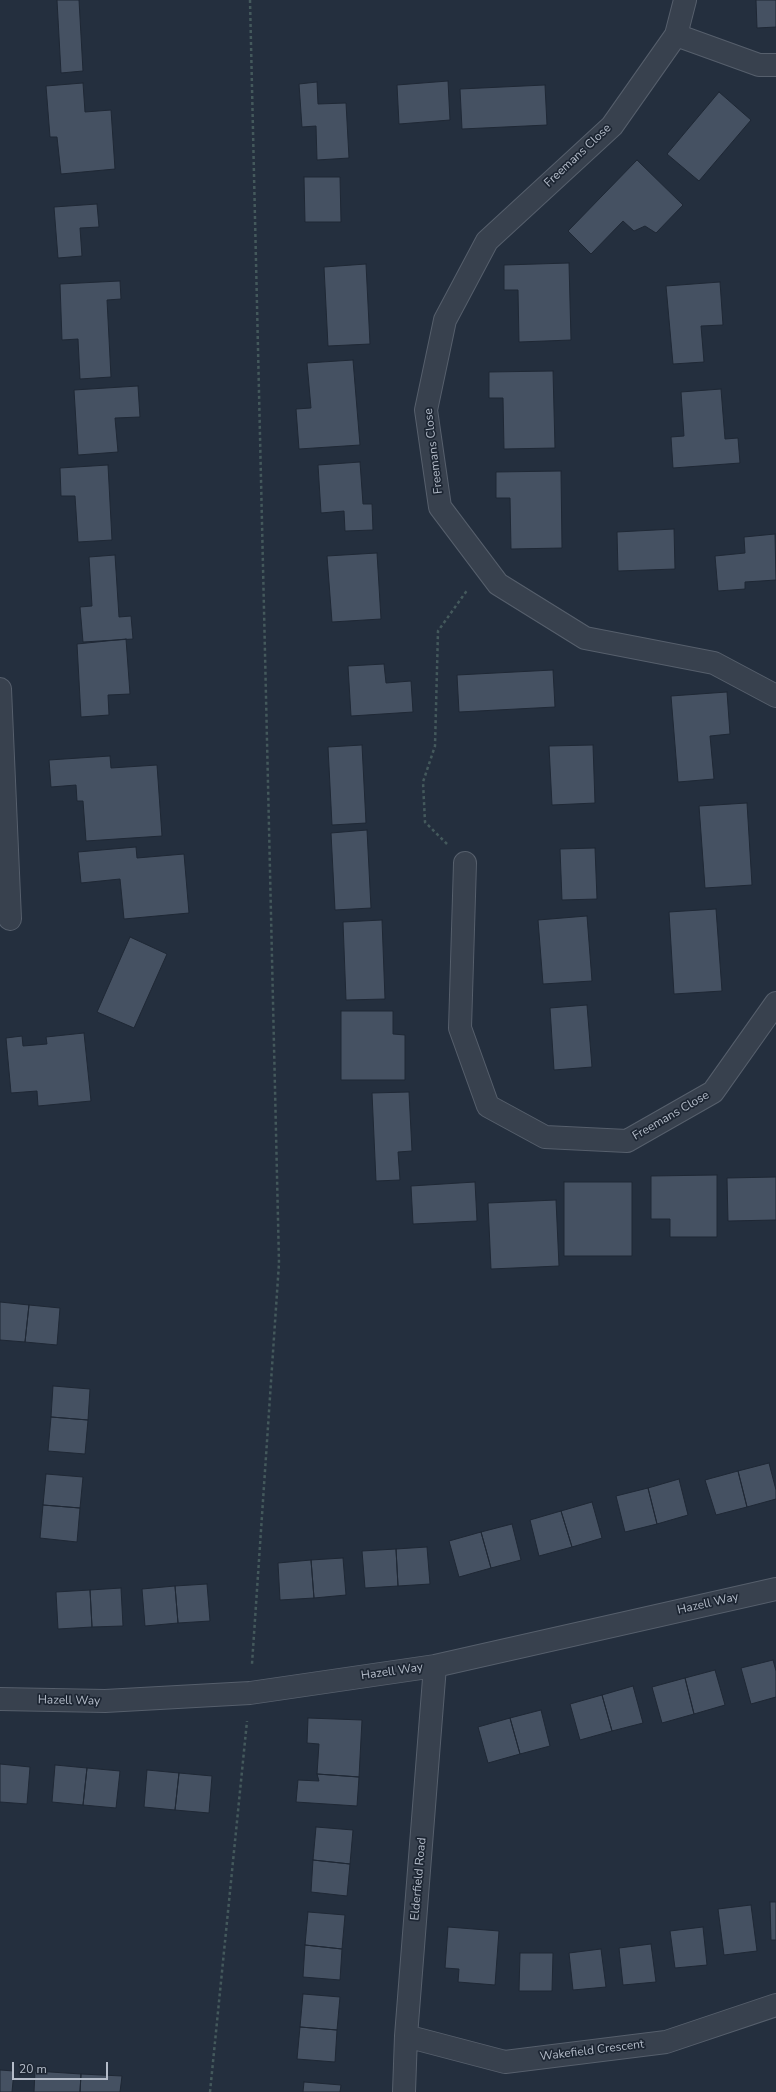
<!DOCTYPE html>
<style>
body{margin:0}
#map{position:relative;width:776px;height:2092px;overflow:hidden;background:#242f3e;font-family:"Nunito Sans",sans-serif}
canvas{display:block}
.scale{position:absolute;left:12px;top:2062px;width:96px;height:18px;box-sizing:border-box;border:2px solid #b4bcc9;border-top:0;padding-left:5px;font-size:12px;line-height:14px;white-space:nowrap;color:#b4bcc9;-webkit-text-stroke:3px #1d2633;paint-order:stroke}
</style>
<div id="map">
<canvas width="776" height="2092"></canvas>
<div class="scale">20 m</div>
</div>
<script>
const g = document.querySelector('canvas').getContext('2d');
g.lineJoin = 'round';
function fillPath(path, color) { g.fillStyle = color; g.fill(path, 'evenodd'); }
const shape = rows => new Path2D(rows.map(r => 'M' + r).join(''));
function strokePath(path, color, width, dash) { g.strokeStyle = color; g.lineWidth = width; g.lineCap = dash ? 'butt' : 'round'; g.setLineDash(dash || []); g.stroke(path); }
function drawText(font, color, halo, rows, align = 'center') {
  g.font = font + ' "Nunito Sans",sans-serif'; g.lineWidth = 3.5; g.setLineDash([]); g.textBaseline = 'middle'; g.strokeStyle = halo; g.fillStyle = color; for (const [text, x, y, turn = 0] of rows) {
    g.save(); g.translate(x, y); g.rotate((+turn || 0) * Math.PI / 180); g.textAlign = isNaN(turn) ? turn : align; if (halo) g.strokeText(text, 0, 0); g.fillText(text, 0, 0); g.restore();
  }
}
const building = shape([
 [57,0,79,0,83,71,61,73,57,0],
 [756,0,776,0,776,27,757,28,756,0],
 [448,81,450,120,399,124,397,85,448,81],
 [317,82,318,104,346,103,349,158,317,160,316,126,302,127,299,84,317,82],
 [83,83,85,112,111,110,115,169,61,174,57,137,50,137,46,86,83,83],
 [545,85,547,125,462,129,460,89,545,85],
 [719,92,751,120,699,181,667,154,719,92],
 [637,160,683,205,656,233,645,226,634,231,623,221,591,254,568,231,637,160],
 [304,177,340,177,341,222,305,222,304,177],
 [97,204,99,227,80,228,82,256,58,258,54,207,97,204],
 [569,263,571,340,519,342,518,290,504,290,504,265,569,263],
 [366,264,370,344,328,346,324,267,366,264],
 [120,281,121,299,107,300,111,377,80,379,78,339,62,340,60,284,120,281],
 [720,282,723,325,701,326,704,362,673,364,666,286,720,282],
 [353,360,360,445,299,449,296,409,311,408,307,363,353,360],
 [553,371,555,448,504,449,503,398,489,398,489,372,553,371],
 [138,386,140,417,115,418,118,452,78,455,74,390,138,386],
 [721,389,725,439,738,438,740,463,673,468,671,437,684,436,681,392,721,389],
 [360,462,363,504,372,504,373,530,345,531,344,511,321,513,318,465,360,462],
 [108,465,112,540,78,542,75,496,61,496,60,468,108,465],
 [561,471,562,548,511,549,510,498,496,498,496,472,561,471],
 [674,529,675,569,618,571,617,532,674,529],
 [775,534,776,580,745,582,745,589,718,591,715,556,745,553,744,537,775,534],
 [377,553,381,619,332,622,327,556,377,553],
 [115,555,119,617,131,616,133,639,83,642,80,607,92,606,89,557,115,555],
 [126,639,130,694,108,695,109,715,81,717,77,644,126,639],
 [384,664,386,683,411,681,413,712,351,716,348,666,384,664],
 [553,670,555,707,459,712,457,675,553,670],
 [727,692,730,734,710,736,714,779,678,782,671,696,727,692],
 [362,745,366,823,332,825,328,747,362,745],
 [593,745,595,803,552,805,549,746,593,745],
 [110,756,111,768,157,765,162,836,86,841,83,801,77,801,76,785,51,787,49,760,110,756],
 [747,803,752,885,705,888,699,806,747,803],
 [367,830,371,908,335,910,331,833,367,830],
 [136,847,137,858,184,854,189,913,124,919,120,879,81,883,78,852,136,847],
 [595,848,597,899,562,900,560,849,595,848],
 [716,909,722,991,674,994,669,912,716,909],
 [587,916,592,981,543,984,538,920,587,916],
 [382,920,385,999,346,1000,343,922,382,920],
 [130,937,167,954,134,1028,97,1012,130,937],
 [587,1005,592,1067,554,1070,550,1008,587,1005],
 [341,1011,393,1011,393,1034,405,1035,405,1080,341,1080,341,1011],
 [84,1033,91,1101,38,1106,37,1091,11,1093,6,1038,22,1036,23,1046,47,1044,46,1037,84,1033],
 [409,1092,412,1151,398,1152,400,1180,376,1181,372,1093,409,1092],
 [717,1175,717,1237,670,1237,670,1219,651,1219,651,1176,717,1175],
 [776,1177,776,1220,728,1221,727,1178,776,1177],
 [475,1182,477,1221,413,1224,411,1186,475,1182],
 [564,1182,632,1182,632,1256,564,1256,564,1182],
 [556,1200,559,1266,491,1269,488,1203,556,1200],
 [0,1302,29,1305,25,1342,0,1340,0,1302],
 [29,1305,60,1308,57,1345,25,1342,29,1305],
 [53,1386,90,1389,88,1420,51,1417,53,1386],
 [51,1417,88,1420,85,1454,48,1451,51,1417],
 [769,1463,776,1490,776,1499,747,1507,738,1471,769,1463],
 [738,1471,747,1507,716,1515,705,1480,738,1471],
 [46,1474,83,1477,80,1508,43,1505,46,1474],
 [679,1479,688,1515,657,1524,648,1488,679,1479],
 [648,1488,657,1524,625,1532,616,1496,648,1488],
 [592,1502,602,1538,572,1547,561,1511,592,1502],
 [43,1505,80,1508,77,1542,40,1538,43,1505],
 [561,1511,572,1547,539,1556,530,1520,561,1511],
 [512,1524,521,1560,491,1568,481,1532,512,1524],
 [481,1532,491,1568,459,1577,449,1541,481,1532],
 [427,1547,430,1584,398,1586,396,1549,427,1547],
 [396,1549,398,1586,365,1588,362,1551,396,1549],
 [343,1558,346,1595,314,1598,311,1560,343,1558],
 [311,1560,314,1598,280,1600,278,1563,311,1560],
 [207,1584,210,1621,178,1623,175,1586,207,1584],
 [175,1586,178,1623,145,1626,142,1589,175,1586],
 [121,1588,123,1626,92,1627,90,1590,121,1588],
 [90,1590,92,1627,58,1629,56,1592,90,1590],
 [773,1660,776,1671,776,1697,751,1704,741,1668,773,1660],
 [715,1670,725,1705,694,1714,685,1678,715,1670],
 [685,1678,694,1714,662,1723,652,1687,685,1678],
 [633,1686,643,1723,612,1731,602,1695,633,1686],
 [602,1695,612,1731,580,1740,570,1704,602,1695],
 [541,1710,550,1746,520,1754,510,1718,541,1710],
 [308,1718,362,1720,359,1777,317,1774,319,1744,307,1743,308,1718],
 [510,1718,520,1754,488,1763,478,1727,510,1718],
 [0,1764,30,1767,27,1804,0,1802,0,1764],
 [55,1765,87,1768,83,1805,52,1802,55,1765],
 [87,1768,120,1771,116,1808,83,1805,87,1768],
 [147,1770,179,1773,175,1810,144,1807,147,1770],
 [179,1773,212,1776,209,1813,175,1810,179,1773],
 [317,1774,359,1777,357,1806,296,1802,298,1780,319,1781,317,1774],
 [316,1827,353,1830,350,1864,313,1860,316,1827],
 [313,1860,350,1864,347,1896,311,1892,313,1860],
 [770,1902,776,1902,776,1940,771,1940,770,1902],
 [751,1905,757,1951,724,1955,718,1909,751,1905],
 [308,1912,345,1915,342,1949,305,1945,308,1912],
 [448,1927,499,1931,495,1985,458,1982,459,1969,445,1968,448,1927],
 [703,1927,707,1965,675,1968,670,1931,703,1927],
 [651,1944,656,1982,623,1985,619,1948,651,1944],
 [305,1945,342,1949,340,1980,303,1977,305,1945],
 [601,1949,606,1987,573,1990,569,1953,601,1949],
 [520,1953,553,1953,552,1991,519,1991,520,1953],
 [303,1994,340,1997,337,2030,300,2027,303,1994],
 [300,2027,337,2030,335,2062,297,2059,300,2027],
 [0,2070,14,2071,12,2092,0,2092,0,2070],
 [35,2071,81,2074,80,2092,34,2092,35,2071],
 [81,2074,122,2076,120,2092,80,2092,81,2074],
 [304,2082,341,2085,340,2092,303,2092,304,2082]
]);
fillPath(building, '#455162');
strokePath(building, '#1f2835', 1);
const minor = shape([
 [685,0,676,35,612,126,487,241,445,320,426,410,440,507,498,584,585,638,714,663,776,696],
 [676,35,759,65,776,65],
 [0,689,10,919],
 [465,863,460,1028,488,1106,545,1137,627,1141,713,1092,776,1003],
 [0,1699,105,1701,250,1693,435,1666,776,1589],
 [406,2036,505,2062,666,2042,776,2005],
 [404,2092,406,2036,435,1666]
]);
strokePath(minor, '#565f6c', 24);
strokePath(shape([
 [250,0,279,1263,252,1664],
 [447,844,425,822,423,782,435,746,438,631,468,589],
 [210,2092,247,1721]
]), '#44595c', 2.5, [3, 3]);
strokePath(minor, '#38414e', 22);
drawText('12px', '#b4bcc9', '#1d2633', [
 ["Freemans Close",578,156,-43],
 ["Freemans Close",434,451,-97],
 ["Freemans Close",671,1116,-30],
 ["Hazell Way",708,1604,-13],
 ["Hazell Way",392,1672,-8],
 ["Hazell Way",69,1701,1],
 ["Elderfield Road",419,1879,-85],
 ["Wakefield Crescent",592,2051,-7]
]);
</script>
